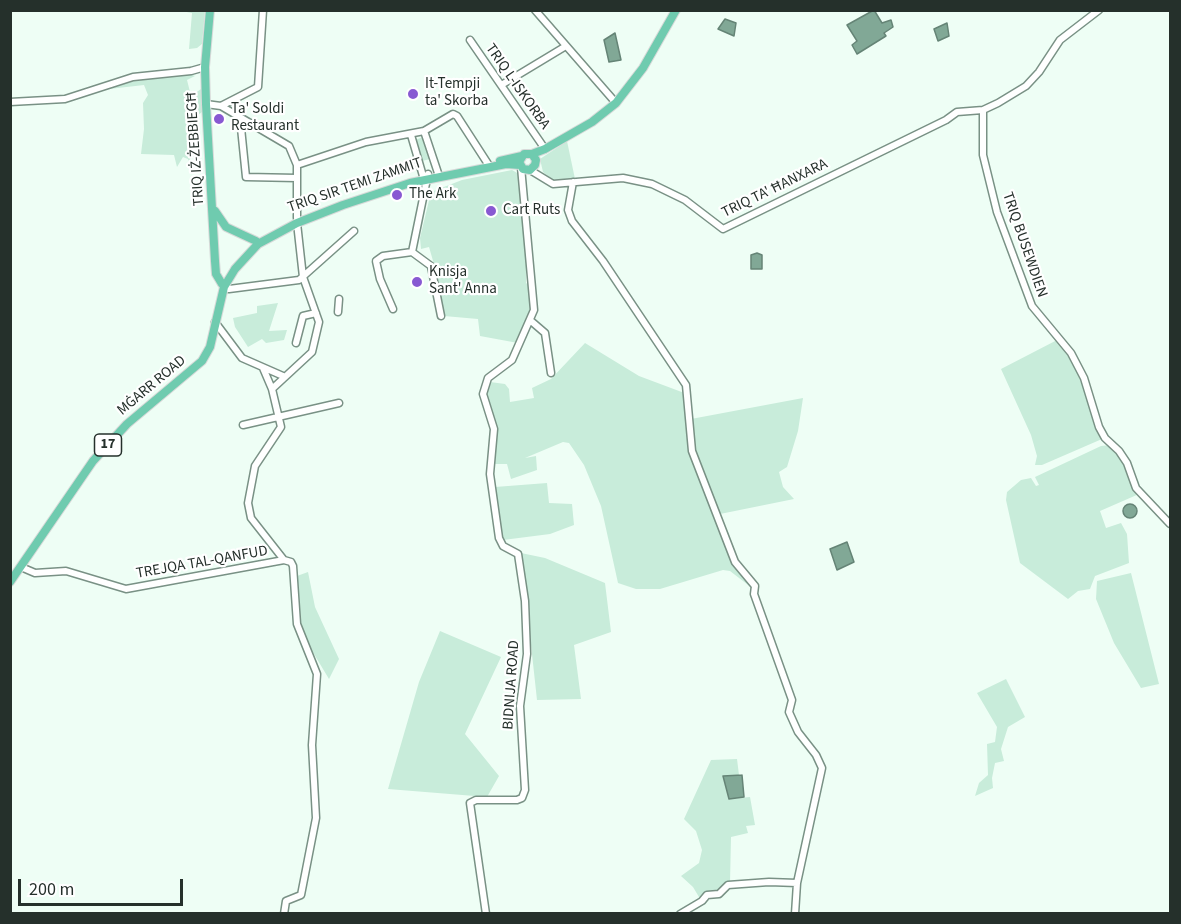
<!DOCTYPE html>
<meta charset="utf-8">
<style>
body{margin:0}
#map{position:relative;width:1181px;height:924px;overflow:hidden;background:#eefef5;font-family:"Source Sans 3",sans-serif}
canvas{display:block}
.frame{position:absolute;inset:0;border:12px solid #25302b;pointer-events:none}
.scale{position:absolute;left:18px;top:879px;width:165px;height:27px;box-sizing:border-box;border:3px solid #25302b;border-top:0;padding-left:8px;font-size:18px;line-height:21px;white-space:nowrap;color:#25302b;-webkit-text-stroke:4px #fff;paint-order:stroke}
</style>
<div id="map">
<canvas width="1181" height="924"></canvas>
<div class="frame"></div>
<div class="scale">200 m</div>
</div>
<script>
const g = document.querySelector('canvas').getContext('2d');
g.lineJoin = 'round';
function fillPath(path, color) { g.fillStyle = color; g.fill(path, 'evenodd'); }
const shape = rows => new Path2D(rows.map(r => 'M' + r).join(''));
function strokePath(path, color, width, dash) { g.strokeStyle = color; g.lineWidth = width; g.lineCap = dash ? 'butt' : 'round'; g.setLineDash(dash || []); g.stroke(path); }
function drawText(font, color, halo, rows, align = 'center') {
  g.font = font + ' "Source Sans 3",sans-serif'; g.lineWidth = 4.5; g.setLineDash([]); g.textBaseline = 'middle'; g.strokeStyle = halo; g.fillStyle = color; for (const [text, x, y, turn = 0] of rows) {
    g.save(); g.translate(x, y); g.rotate((+turn || 0) * Math.PI / 180); g.textAlign = isNaN(turn) ? turn : align; if (halo) g.strokeText(text, 0, 0); g.fillText(text, 0, 0); g.restore();
  }
}
fillPath(shape([
 [181,11,205,11,202,44,197,48,189,49,192,13],
 [190,74,195,76,187,80,191,96,201,89,202,112,191,121,190,168,188,159,183,157,177,167,174,155,141,154,144,129,143,103,148,95,144,85,109,89,143,78],
 [423,137,430,159,422,161,415,140],
 [567,141,575,179,553,180,543,172,540,159],
 [512,170,519,174,526,225,526,283,530,286,531,313,518,343,480,336,478,319,444,316,438,278,429,247,421,249,420,238,431,192,462,180],
 [278,303,269,331,287,330,284,340,266,343,262,339,248,347,235,327,233,318,257,313,257,306],
 [1059,339,1072,358,1102,439,1042,465,1035,465,1037,456,1031,435,1001,369],
 [585,343,639,376,687,394,691,452,734,563,752,588,730,571,723,570,660,589,636,589,618,583,601,506,584,465,569,443,563,442,525,458,536,456,537,470,511,479,507,464,495,464,495,421,485,392,490,382,505,384,509,389,510,402,534,398,532,388,551,379],
 [803,398,798,431,787,467,779,472,783,487,794,499,720,514,694,452,691,419],
 [1111,445,1120,454,1139,494,1100,511,1106,528,1121,523,1127,534,1129,563,1095,576,1090,589,1078,591,1068,599,1020,563,1006,500,1007,492,1021,480,1031,478,1036,486,1039,485,1035,477,1101,446],
 [547,483,549,503,572,504,574,525,550,534,503,540,495,487],
 [521,553,545,558,605,583,611,632,574,645,581,699,537,700],
 [308,572,315,607,339,659,329,679,299,629,297,576],
 [1131,573,1159,684,1141,688,1114,643,1096,599,1097,581],
 [440,631,501,657,465,734,499,776,487,797,388,789,419,682],
 [1006,679,1025,717,1008,727,1001,749,1004,761,995,763,992,778,993,788,975,796,979,783,988,775,987,744,995,742,997,727,977,693],
 [737,759,739,775,723,777,729,799,750,797,755,825,746,826,748,833,731,837,730,883,721,890,699,897,693,887,681,876,699,863,702,850,696,831,684,819,711,760]
]), '#c8ecda');
const water = shape([
 [874,10,882,23,891,20,893,27,884,33,886,36,857,54,852,45,857,41,847,25,874,10],
 [725,19,736,23,734,36,718,29,725,19],
 [947,23,949,36,938,41,934,29,947,23],
 [615,33,621,60,609,62,604,40,615,33],
 [757,253,762,255,762,269,751,269,751,255,757,253],
 '1123 511a7 7 0 1 1 14 0a7 7 0 1 1-14 0Z',
 [847,542,854,562,837,570,830,549,847,542],
 [742,775,744,797,729,799,723,776,742,775]
]);
fillPath(water, '#81a896');
strokePath(water, '#658476', 1.5);
const minor = shape([
 [535,10,616,103],
 [470,40,545,149],
 [503,84,566,46],
 [10,102,65,99,133,77,191,71,205,67],
 [206,104,221,106,258,87,263,10],
 [221,106,289,146,297,165,297,218],
 [983,110,983,155,997,212,1032,306,1071,353,1084,378,1099,427,1105,438,1119,451,1127,463,1136,488,1170,524],
 [240,118,246,177,297,178],
 [424,131,438,173],
 [411,135,423,176],
 [297,165,366,142,424,131,453,114,457,116,488,164],
 [530,170,553,184,623,178,652,184,685,200,723,229,946,120,957,112,983,110,998,103,1026,86,1039,72,1060,40,1099,10],
 [428,174,412,252,431,266,441,316],
 [573,182,568,210,572,221,603,261,686,385,692,451,735,562,755,586,754,594,792,700,789,712,798,732,816,755,822,768,797,883,795,914],
 [222,284,229,289,299,280,354,231],
 [393,309,380,279,376,261,383,256,412,252],
 [338,312,339,299],
 [531,321,545,333,551,373],
 [215,322,242,358,283,376],
 [296,343,303,316,316,313],
 [263,368,272,389,281,427,255,466,248,503,251,518,284,560],
 [272,389,312,352,319,322,303,277,297,223],
 [243,425,339,403],
 [21,567,35,573,66,571,126,589,284,560],
 [284,914,286,901,301,895,316,818,312,745,317,674,297,624,293,566,291,562,284,560],
 [486,914,470,803,476,800,517,800,522,798,525,790,520,706,527,654,525,601,518,554,503,546,499,538,490,474,494,429,483,394,488,378,512,360,534,310,521,167],
 [680,914,702,901,707,895,719,894,728,885,769,882,797,883]
]);
const major = shape([
 [210,10,205,67,206,104,215,261,216,274,222,284],
 [532,154,536,160,535,165,530,170,523,169,519,162,524,154,532,154,545,149,592,122,616,103,643,68,676,10],
 [500,161,522,156],
 [215,211,226,227,256,241],
 [10,582,93,461,127,424,202,361,210,347,224,287,235,269,258,244,297,223,343,205,410,183,506,164,520,165]
]);
strokePath(minor, '#799185', 9);
strokePath(major, '#d8dad9', 10);
strokePath(minor, '#fff', 6);
strokePath(major, '#6fcbaf', 8);
for (const [x, y, r, color] of [
 [413,94,6,"#8859d2"],
 [219,119,6,"#8859d2"],
 [397,195,6,"#8859d2"],
 [491,211,6,"#8859d2"],
 [417,282,6,"#8859d2"]
]) { const dot = new Path2D(); dot.arc(x, y, r, 0, 2 * Math.PI); g.fillStyle = color; g.fill(dot); strokePath(dot, '#fff', 2); }
for (const [x, y, w] of [
 [108,445,27]
]) { const box = new Path2D(); box.roundRect(x - w / 2, y - 11, w, 22, 4.5); g.fillStyle = '#fff'; g.fill(box); strokePath(box, '#25302b', 1.5); }
drawText('bold 14px', '#25302b', null, [
 ["17",108,445]
]);
drawText('15px', '#25302b', '#fff', [
 ["It-Tempji",425,85],
 ["ta' Skorba",425,102],
 ["Ta' Soldi",231,110],
 ["Restaurant",231,127],
 ["The Ark",409,195],
 ["Cart Ruts",503,211],
 ["Knisja",429,273],
 ["Sant' Anna",429,290]
], 'left');
drawText('15px', '#25302b', '#fff', [
 ["TRIQ L-ISKORBA",517,87,55],
 ["TRIQ IŻ-ŻEBBIEGĦ",196,149,-94],
 ["TRIQ SIR TEMI ZAMMIT",355,186,-19],
 ["TRIQ TA' ĦANXARA",775,189,-26],
 ["TRIQ BUSEWDIEN",1024,245,71],
 ["MĠARR ROAD",152,386,-40],
 ["TREJQA TAL-QANFUD",202,563,-10],
 ["BIDNIJA ROAD",512,685,-86]
]);
</script>
